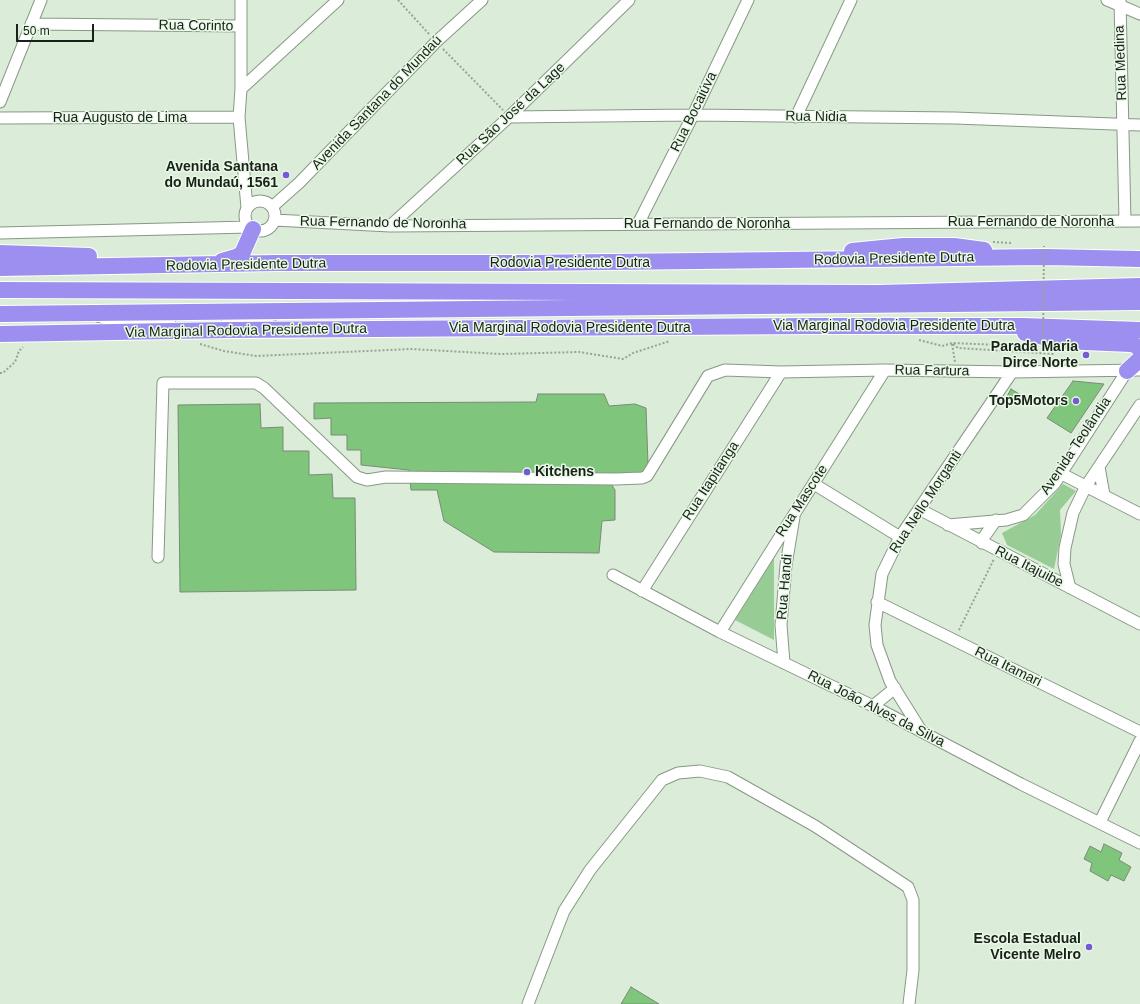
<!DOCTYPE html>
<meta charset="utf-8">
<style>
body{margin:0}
#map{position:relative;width:1140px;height:1004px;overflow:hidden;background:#dbecd9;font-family:Helvetica,sans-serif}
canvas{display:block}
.scale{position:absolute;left:16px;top:24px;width:78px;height:18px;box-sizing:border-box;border:2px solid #1a201a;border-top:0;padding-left:5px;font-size:12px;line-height:14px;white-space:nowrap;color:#1a201a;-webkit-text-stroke:3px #e8f9e6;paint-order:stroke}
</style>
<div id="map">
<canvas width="1140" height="1004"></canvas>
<div class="scale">50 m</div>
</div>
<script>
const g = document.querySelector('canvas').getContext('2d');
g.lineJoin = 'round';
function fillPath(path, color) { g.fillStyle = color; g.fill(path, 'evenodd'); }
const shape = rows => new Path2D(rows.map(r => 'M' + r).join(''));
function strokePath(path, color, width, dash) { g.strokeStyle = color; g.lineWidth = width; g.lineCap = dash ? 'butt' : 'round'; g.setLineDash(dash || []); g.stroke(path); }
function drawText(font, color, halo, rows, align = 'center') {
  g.font = font + ' Helvetica,sans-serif'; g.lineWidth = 3; g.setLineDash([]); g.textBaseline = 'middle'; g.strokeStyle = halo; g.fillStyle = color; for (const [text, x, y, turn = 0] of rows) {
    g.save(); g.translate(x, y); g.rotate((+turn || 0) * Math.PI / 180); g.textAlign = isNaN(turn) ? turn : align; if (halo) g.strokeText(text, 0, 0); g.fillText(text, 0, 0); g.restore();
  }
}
fillPath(shape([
 [1063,484,1076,491,1060,510,1061,535,1054,569,1007,545,1002,533,1035,515],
 [774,558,774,640,735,620]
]), '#98cc95');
const building = shape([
 [1073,381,1104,384,1071,433,1047,418,1073,381],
 [1011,389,1021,395,1017,403,1006,398,1011,389],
 [538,394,604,394,609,406,635,404,646,408,648,464,644,474,606,476,615,490,615,520,602,521,599,553,494,552,444,521,437,490,411,490,409,470,361,465,361,450,347,450,347,435,331,435,331,418,314,419,314,403,536,402,538,394],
 [260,404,261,428,283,427,283,451,309,451,309,475,332,474,333,498,355,498,356,590,180,592,178,405,260,404],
 [1104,844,1122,853,1119,860,1131,867,1124,881,1111,875,1108,881,1090,871,1092,863,1084,859,1090,846,1101,852,1104,844],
 [631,987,659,1004,621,1004,631,987]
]);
fillPath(building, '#80c57c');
strokePath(building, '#7a8a79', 1);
const minor = shape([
 [241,0,241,89,239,117,247,208],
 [1107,0,1140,14],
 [1120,0,1125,221],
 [31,24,241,26],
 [241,89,338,0],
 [0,102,41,0],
 [509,117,693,115,955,118,1140,125],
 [796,117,851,0],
 [0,118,239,117],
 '245 216a15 15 0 1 1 30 0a15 15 0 1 1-30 0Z',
 [272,207,299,183,436,42,482,0],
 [274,220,390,226,1140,221],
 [638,224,693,115,748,0],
 [390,226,509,117,629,0],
 [0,233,250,227],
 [98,316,113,321,170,324],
 [227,323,252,321,273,315],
 [1099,467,1104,495],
 [1060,473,1140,514],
 [814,484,900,537],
 [919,509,1140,624],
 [948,525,1006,520,1023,515,1055,483,1127,371],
 [982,543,984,537,996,520],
 [158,557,163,383,256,383,264,388,357,477,367,480,386,477,616,479,642,478,647,476,708,376,725,370,781,372,885,370,1012,372,1140,370],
 [613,575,720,632,873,706,1021,784,1140,843],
 [1070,588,1064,564,1065,548,1073,513,1086,486,1140,405],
 [642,591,781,372],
 [877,602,1140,732],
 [720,632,885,370],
 [784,663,781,625,786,565,794,517],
 [873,706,895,688],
 [920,729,890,681,877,645,875,625,882,574,900,537,1012,372],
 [1100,822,1140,741],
 [528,1004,564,911,590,870,662,780,678,773,700,771,728,777,815,826,908,887,913,900,913,970,909,1004]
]);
const highway = shape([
 [852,251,903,246,954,246,984,250],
 [0,253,89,256],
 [222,261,236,257,242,254,253,229],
 [0,268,276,263,523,263,1045,257,1140,259],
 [0,290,879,293,1140,286],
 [0,314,1140,302],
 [1025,333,1061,341,1131,344,1137,346,1140,350],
 [0,334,229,330,813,326,1023,326,1140,330],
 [1127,371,1140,359]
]);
strokePath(minor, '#889886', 13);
strokePath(highway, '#fff', 18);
strokePath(shape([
 [398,0,429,34],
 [443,49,503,110],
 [993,242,1012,243],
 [919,340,942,346,952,343,1022,346],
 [200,344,224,351,256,356,411,349,501,354,579,352,623,359,633,353,670,341],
 [952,344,955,362],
 [953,344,958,348,1055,354],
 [0,373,3,373,15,362,19,351,23,347],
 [959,630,994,559]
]), '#97a496', 2, [2, 2]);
strokePath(minor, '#fff', 11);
strokePath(highway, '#9c8fef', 16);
strokePath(shape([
 [1043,347,1044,246]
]), '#97a496', 2, [2, 2]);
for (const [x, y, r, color] of [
 [286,175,4,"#745ad4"],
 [1086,355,4,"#745ad4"],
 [1076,401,4,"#745ad4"],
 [527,472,4,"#745ad4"],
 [1089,947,4,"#745ad4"]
]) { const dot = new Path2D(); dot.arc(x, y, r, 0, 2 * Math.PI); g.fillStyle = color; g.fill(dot); strokePath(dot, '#e8f9e6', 1.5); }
drawText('14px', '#1a201a', '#e8f9e6', [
 ["Rua Corinto",196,26,1],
 ["Rua Medina",1121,63,-92],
 ["Avenida Santana do Mundaú",377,103,-46],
 ["Rua Bocaiúva",694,112,-64],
 ["Rua São José da Lage",511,114,-43],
 ["Rua Nidia",816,117,1],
 ["Rua Augusto de Lima",120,118],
 ["Rua Fernando de Noronha",1031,222],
 ["Rua Fernando de Noronha",383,223,1],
 ["Rua Fernando de Noronha",707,224],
 ["Rodovia Presidente Dutra",894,259,-1],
 ["Rodovia Presidente Dutra",570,263],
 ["Rodovia Presidente Dutra",246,265,-1],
 ["Via Marginal Rodovia Presidente Dutra",894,326],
 ["Via Marginal Rodovia Presidente Dutra",570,328],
 ["Via Marginal Rodovia Presidente Dutra",246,331,-1],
 ["Rua Fartura",932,371,1],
 ["Avenida Teolândia",1076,446,-56],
 ["Rua Itapitanga",711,481,-57],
 ["Rua Mascote",802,501,-57],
 ["Rua Nello Morganti",926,502,-57],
 ["Rua Itajuibe",1029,567,27],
 ["Rua Handi",785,587,-85],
 ["Rua Itamari",1008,667,26],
 ["Rua João Alves da Silva",876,709,27]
]);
drawText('bold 14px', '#1a201a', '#e8f9e6', [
 ["Avenida Santana",278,167],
 ["do Mundaú, 1561",278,183],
 ["Parada Maria",1078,347],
 ["Dirce Norte",1078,363],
 ["Top5Motors",1068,401],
 ["Kitchens",535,472,"left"],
 ["Escola Estadual",1081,939],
 ["Vicente Melro",1081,955]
], 'right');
</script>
